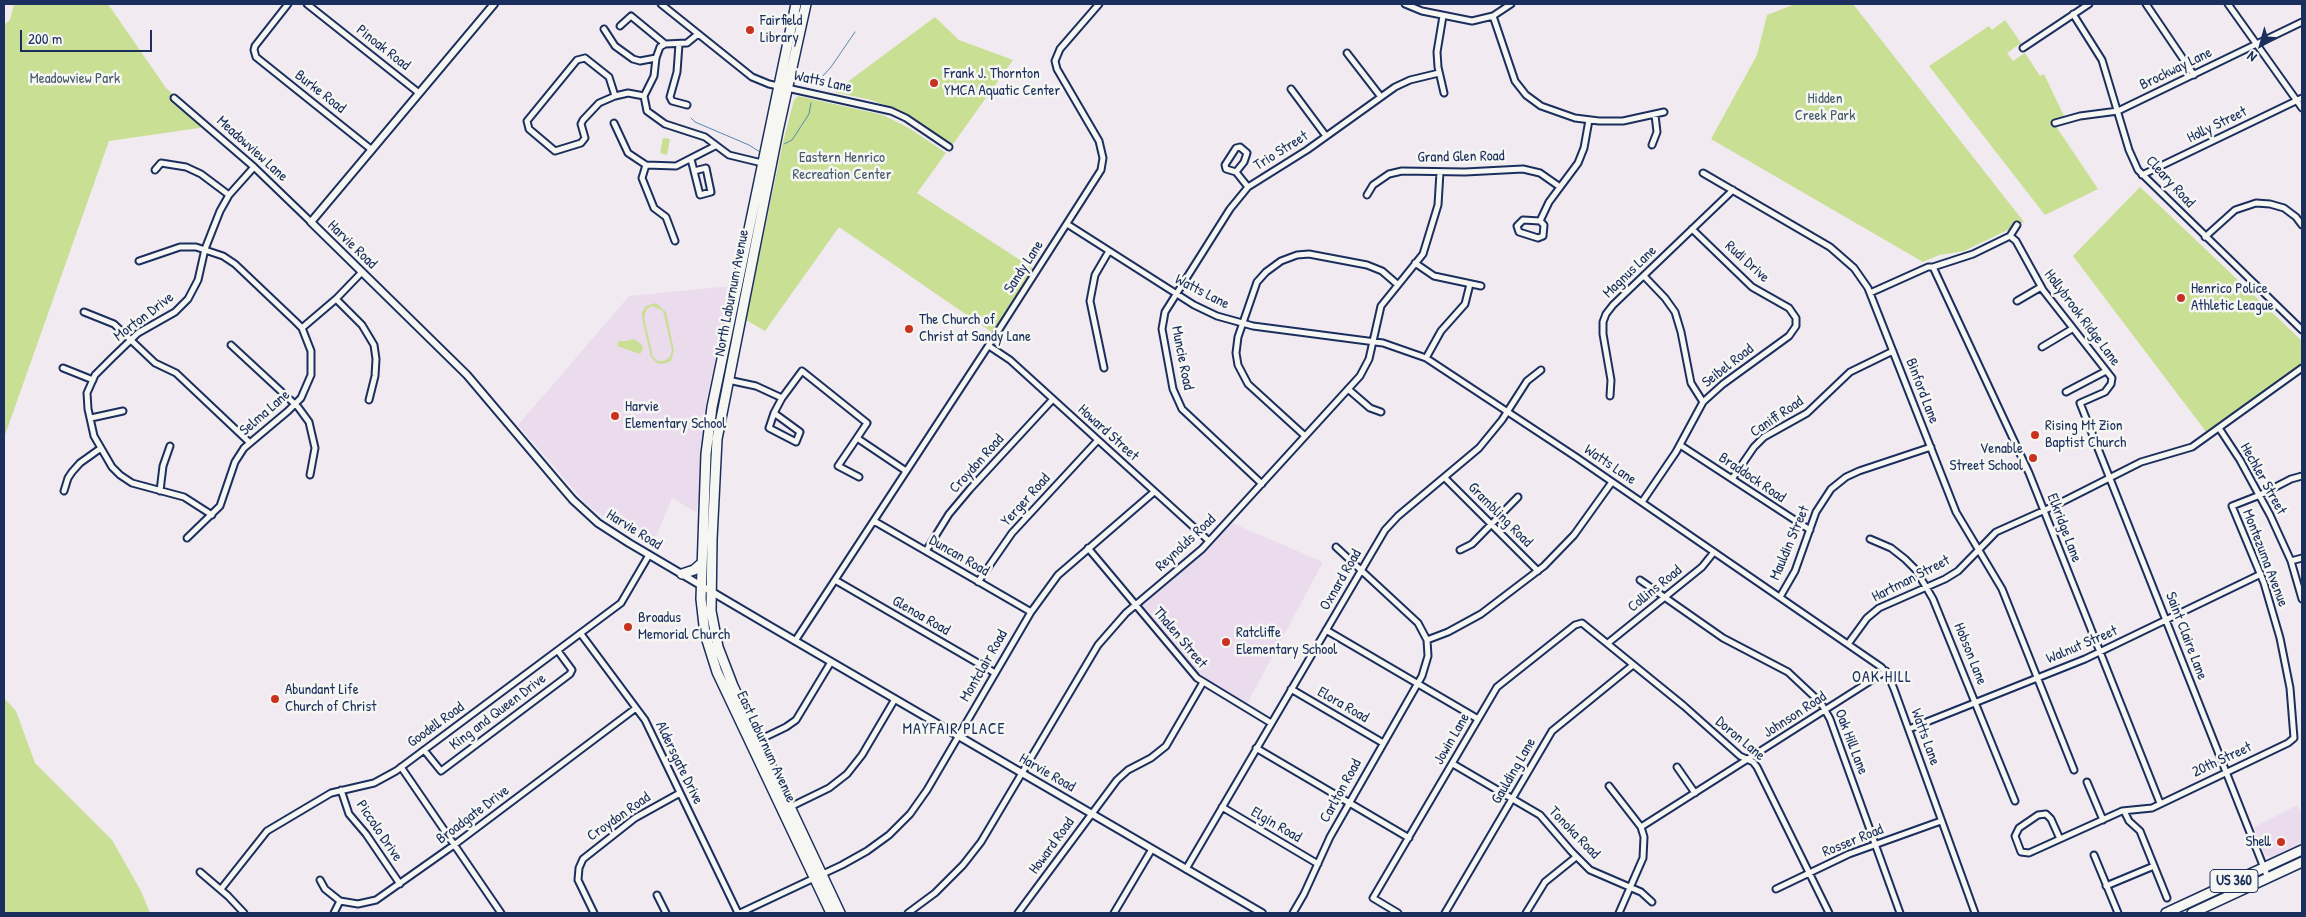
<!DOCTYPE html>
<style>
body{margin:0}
#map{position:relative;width:2306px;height:917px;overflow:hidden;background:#f1eaf0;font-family:"Patrick Hand",sans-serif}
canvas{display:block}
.frame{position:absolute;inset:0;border:5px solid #1b2f5e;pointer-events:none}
.north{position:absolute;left:2236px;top:20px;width:50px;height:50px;-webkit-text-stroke:4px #f6f6f2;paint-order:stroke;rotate:218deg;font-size:14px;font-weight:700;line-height:20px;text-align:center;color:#1b2f5e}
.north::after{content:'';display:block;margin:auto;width:18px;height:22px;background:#1b2f5e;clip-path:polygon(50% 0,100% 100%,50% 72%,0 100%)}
.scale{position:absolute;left:20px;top:30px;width:132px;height:22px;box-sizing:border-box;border:2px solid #1b2f5e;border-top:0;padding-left:6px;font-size:15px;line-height:18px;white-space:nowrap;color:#1b2f5e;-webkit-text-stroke:4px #f6f6f2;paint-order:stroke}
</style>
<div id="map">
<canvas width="2306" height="917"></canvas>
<div class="frame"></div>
<div class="north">N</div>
<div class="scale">200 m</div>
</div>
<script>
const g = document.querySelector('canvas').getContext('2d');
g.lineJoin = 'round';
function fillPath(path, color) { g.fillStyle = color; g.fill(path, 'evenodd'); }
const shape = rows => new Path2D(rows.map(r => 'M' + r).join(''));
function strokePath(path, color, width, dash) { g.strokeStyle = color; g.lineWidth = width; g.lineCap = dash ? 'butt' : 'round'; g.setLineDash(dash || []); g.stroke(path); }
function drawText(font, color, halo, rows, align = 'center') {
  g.font = font + ' "Patrick Hand",sans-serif'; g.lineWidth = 5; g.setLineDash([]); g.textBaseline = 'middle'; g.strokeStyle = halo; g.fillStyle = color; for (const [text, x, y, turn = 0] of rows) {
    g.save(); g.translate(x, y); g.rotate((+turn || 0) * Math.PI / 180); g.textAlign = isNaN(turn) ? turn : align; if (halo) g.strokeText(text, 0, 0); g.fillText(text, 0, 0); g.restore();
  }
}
fillPath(shape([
 [731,286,705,407,697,513,672,498,651,548,588,506,518,425,629,296],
 [1232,523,1323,562,1247,704,1202,680,1141,605],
 [2297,805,2302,815,2302,844,2273,859,2265,855,2254,827]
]), '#ebdced');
fillPath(shape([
 [14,4,108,4,166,88,207,124,199,128,109,141,4,438,4,25,10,20],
 [1795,4,1853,4,2024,222,1964,251,1939,255,1923,262,1711,139,1757,55,1767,15],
 [935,17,959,40,1013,60,953,144,894,108,871,100,834,92],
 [2005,20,2021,43,2007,53,2013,61,2025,53,2040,76,2044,74,2064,116,2053,122,2098,189,2045,215,1929,66,1989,26,1992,30],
 [798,96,883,115,909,128,946,153,917,193,1034,269,993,333,839,227,765,331,746,320,783,142,794,100],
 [663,138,670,139,667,155,660,153],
 [2140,187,2302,341,2302,364,2207,433,2073,256],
 [656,303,666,312,674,350,671,361,663,364,657,363,651,357,642,318,642,312,646,306],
 [652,306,663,311,672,350,670,357,664,361,658,361,653,357,644,317,647,309],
 [634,339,641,344,643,349,640,354,617,346,619,341,627,341],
 [4,698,16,711,35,763,112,840,141,891,150,913,4,913]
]), '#c9df94');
strokePath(shape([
 [818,85,821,78,831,67,855,32],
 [691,118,695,122,749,145,760,152],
 [784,144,792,140,809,114,811,103]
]), '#558aa8', 1);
const minor = shape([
 [288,4,255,46,254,50,256,57,372,150],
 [307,4,419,93],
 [661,4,752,77,769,84,891,111,906,118,949,147],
 [1405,4,1422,11,1472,21,1493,16,1511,4],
 [2146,4,2194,75],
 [2228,4,2302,108],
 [2073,14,2102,60,2129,150,2138,170,2302,330],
 [1443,16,1437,52,1438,67,1444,93],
 [1493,16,1515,81,1526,95,1541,106,1575,118,1599,121,1623,121,1664,112],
 [620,26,631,16,665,44],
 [604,29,615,46,633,59,640,61,656,58],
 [698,34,687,43,665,44,660,47,656,58,654,76,644,96,647,111,665,124,705,137,729,155,762,163],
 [679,44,677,72,670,97,672,101,687,105],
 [2023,48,2089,4],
 [1347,53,1381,97],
 [585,58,609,77,615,96,599,103,583,120,581,124,585,138,581,143,555,151,529,129,527,121,577,60,585,58],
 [1291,89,1326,136],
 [615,96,628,93,644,96],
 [174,98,254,167,311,222],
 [614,123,628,153,646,165,676,166,715,146],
 [2055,123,2080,116,2118,111,2302,22],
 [1652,145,1657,132,1655,115],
 [691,159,700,195,711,192,706,168,694,171],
 [646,165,642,178,654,208,666,217,675,241],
 [155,170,161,163,186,167,201,174,229,195],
 [1236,172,1244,162,1247,153,1240,147,1236,148,1225,165,1226,169,1236,172,1248,187],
 [1703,173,1830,247,1854,268,1868,288,1956,512,2002,589,2074,770],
 [2142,175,2302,98],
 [1367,195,1373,185,1389,174,1402,171,1465,172,1523,169,1540,173,1560,187],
 [1540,221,1523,220,1517,226,1519,232,1538,238,1543,236,1544,225,1540,221,1549,202,1578,163,1584,148,1589,120],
 [1067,224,1194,305,1217,316,1253,326,1383,343,1426,358,1576,457,1881,667,1888,675,1894,689,1975,913],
 [2010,236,2016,241,2043,290,2112,378,2111,384,2105,392,2080,403,2268,878],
 [2205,237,2235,210,2256,203,2270,204,2284,208,2296,217,2302,225],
 [139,261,180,247,196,247,223,256,235,264,295,321,302,328,311,351,311,375,301,398,288,411,244,448,235,462,220,506,187,538],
 [1415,263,1434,276,1481,286],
 [1933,267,2029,473,2160,803],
 [1644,276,1665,298,1675,312,1681,332,1691,383,1703,402],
 [1870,293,1928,267,1933,267,1973,254,2010,236,2017,225],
 [336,299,362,325,374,345,376,359,375,376,369,400],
 [2017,301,2041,287],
 [84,312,114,324,155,363,176,373,249,442],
 [302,328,336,299,362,272],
 [231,345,298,407,309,422,315,448,310,475],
 [989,346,1010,360,1209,541],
 [2042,347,2072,329],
 [1426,358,1441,331,1465,304,1470,284],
 [63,368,93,380],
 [1104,368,1090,301,1095,275,1109,251],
 [728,380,756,386,782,398,802,371,867,423,857,438,906,471],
 [1348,389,1370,408,1381,412],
 [2066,392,2106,371],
 [1610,396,1611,380,1603,334,1603,322,1606,314,1613,305,1733,190],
 [774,413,800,432,796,442,769,428,774,413],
 [774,413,782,398],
 [91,418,123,411],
 [2219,428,2240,460,2270,515,2291,561,2302,599],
 [1305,436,1248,384,1238,365,1236,353,1238,337,1257,282,1266,272,1281,261,1297,255,1309,254,1367,265,1382,271,1397,284],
 [857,438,838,466,859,477],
 [1680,445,1810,530],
 [1445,478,1538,571],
 [1732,479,1754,447,1764,437,1807,413,1850,372,1893,351],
 [1262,484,1182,409,1173,389,1162,329,1165,312,1230,209,1248,187,1307,150,1395,87,1410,80,1439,73],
 [64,491,68,478,72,472,80,463,101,448],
 [160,491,163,466,170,446],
 [1642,502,1676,452,1703,402,1723,384,1789,336,1796,326,1796,318,1789,308,1752,287,1692,229],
 [212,515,184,497,132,483,120,475,112,467,94,436,88,409,87,393,95,375,113,357,138,333,175,312,188,299,198,280,205,249,220,211,229,195,254,167],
 [874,521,1031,612],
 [1870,539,1891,548,1905,559,1916,570,1933,599,2015,801],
 [1088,548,1197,678,1271,723],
 [1460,550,1472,544,1518,497],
 [926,551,949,514,970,489,1053,399],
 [2291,561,2302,558],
 [835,580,995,673],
 [1640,580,1723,638,1788,672,1821,703,1830,719,1900,913],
 [978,582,1012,533,1098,440],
 [1780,597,1795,571,1816,512,1831,489,1846,477,1859,471,1931,447],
 [1326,630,1478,719],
 [581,634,645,720,738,913],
 [1427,640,1448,632,1481,614,1544,566,1574,535,1612,482],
 [795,641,1000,328,1101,170,1103,158,1099,141,1057,69,1055,61,1060,49,1099,4],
 [1608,643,1702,567,1714,552],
 [1848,644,1867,618,1879,608,1945,579,1958,571,1996,532,2054,506,2141,462,2192,447,2302,368],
 [1291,689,1383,743],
 [1909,729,2085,659,2261,574],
 [757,741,786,727,796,720,831,662],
 [1256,748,1409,838],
 [424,750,441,771,570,674,572,670,558,651],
 [1453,764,1540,815,1571,851,1590,870,1641,892,1652,902],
 [401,767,501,913],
 [1677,767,1695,793],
 [2087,782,2103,820],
 [1609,786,1641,827,1644,837,1643,858,1619,913],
 [341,790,349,814,366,834,400,884],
 [1222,807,1318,864],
 [788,808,829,788,847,774,862,755,895,699],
 [2124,811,2129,821,2140,831,2167,898],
 [1641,827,1886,671],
 [2060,839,2051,819,2046,814,2038,815,2019,828,2015,836,2021,852,2029,853,2122,811,2152,808,2288,743,2294,738,2290,688,2280,638,2264,583,2232,506,2260,495,2291,479,2302,476],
 [2094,855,2118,913],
 [1186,869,1385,530,1398,516,1479,448,1502,420,1527,381,1541,370],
 [200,872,228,896,244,913],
 [320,880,325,889,340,901,358,904,376,900,454,845,636,708],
 [2106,886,2154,866],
 [221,889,267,831,331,793,374,783,396,771,621,603,649,555],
 [1776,889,1849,854,1941,821],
 [657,895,666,913],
 [334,913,340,901],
 [594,913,578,880,579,868,583,859,635,818,680,793],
 [740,913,842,865,867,851,889,835,910,814,927,790,1031,612,1058,575,1154,492],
 [908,913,935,893,963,865,981,842,1098,645,1126,613,1202,549,1360,376,1369,359,1381,306,1423,254,1438,205,1440,172],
 [1018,913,1117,780,1128,770,1151,758,1166,746,1202,684],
 [1114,913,1152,849],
 [1293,913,1304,894,1330,837,1422,676,1428,656,1427,640,1418,623,1336,547],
 [1398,913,1373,898,1497,687,1575,625,1582,623,1684,706,1740,756,1753,762,1757,767,1829,913],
 [1445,913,1552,731,1633,665],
 [1526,913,1545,882,1576,857]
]);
const tertiary = shape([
 [494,4,311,222,467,375,555,479,573,500,598,523,629,543,768,625,1262,913]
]);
const primary = shape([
 [796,4,712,407,706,454,701,599,705,634,717,672,831,913],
 [806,4,778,131,717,439,712,539,711,611,718,647,733,686,840,913],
 [682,574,694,570,702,563]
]);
const trunk = shape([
 [2166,913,2302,850],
 [2192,913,2302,862]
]);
strokePath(minor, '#1b2f5e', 9);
strokePath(tertiary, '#1b2f5e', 10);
strokePath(primary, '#1b2f5e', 12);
strokePath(trunk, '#1b2f5e', 12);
strokePath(minor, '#f6f6f2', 5);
strokePath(tertiary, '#f6f6f2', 6);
strokePath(primary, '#f6f6f2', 9);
strokePath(trunk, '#f6f6f2', 9);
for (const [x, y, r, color] of [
 [750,30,5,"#c8321e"],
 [934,83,5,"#c8321e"],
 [2181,298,5,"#c8321e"],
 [909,329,5,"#c8321e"],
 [615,416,5,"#c8321e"],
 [2035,435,5,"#c8321e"],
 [2033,458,5,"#c8321e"],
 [628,627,5,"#c8321e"],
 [1226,642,5,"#c8321e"],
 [275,699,5,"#c8321e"],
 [2281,842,5,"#c8321e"]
]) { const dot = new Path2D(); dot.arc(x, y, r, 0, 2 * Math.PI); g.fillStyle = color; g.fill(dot); strokePath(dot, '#f6f6f2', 2); }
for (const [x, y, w] of [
 [2234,881,48]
]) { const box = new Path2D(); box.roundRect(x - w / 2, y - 11.5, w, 23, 4); g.fillStyle = '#f6f6f2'; g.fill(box); strokePath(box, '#1b2f5e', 1); }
drawText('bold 14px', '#1b2f5e', null, [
 ["US 360",2234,881]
]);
drawText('15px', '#1b2f5e', '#f6f6f2', [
 ["Fairfield",760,21],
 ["Library",760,38],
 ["Frank J. Thornton",944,74],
 ["YMCA Aquatic Center",944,91],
 ["Henrico Police",2191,289],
 ["Athletic League",2191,306],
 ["The Church of",919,320],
 ["Christ at Sandy Lane",919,337],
 ["Harvie",625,407],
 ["Elementary School",625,424],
 ["Rising Mt Zion",2045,426],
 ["Baptist Church",2045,443],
 ["Venable",2023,449,"right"],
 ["Street School",2023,466,"right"],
 ["Broadus",638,618],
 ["Memorial Church",638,635],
 ["Ratcliffe",1236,633],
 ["Elementary School",1236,650],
 ["Abundant Life",285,690],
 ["Church of Christ",285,707],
 ["Shell",2271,842,"right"]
], 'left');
drawText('15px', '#1b2f5e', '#f6f6f2', [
 ["Pinoak Road",383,48,38],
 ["Brockway Lane",2176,69,-26],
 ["Watts Lane",823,82,12],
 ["Burke Road",320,92,38],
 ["Holly Street",2217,125,-26],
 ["Meadowview Lane",252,149,42],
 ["Trio Street",1281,151,-32],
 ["Grand Glen Road",1461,157,-1],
 ["Cleary Road",2170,182,47],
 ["Harvie Road",352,245,44],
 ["Rudi Drive",1747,262,42],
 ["Sandy Lane",1024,267,-57],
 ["Magnus Lane",1630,272,-44],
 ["Watts Lane",1202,292,27],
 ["North Laburnum Avenue",732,293,-79],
 ["Morton Drive",144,317,-37],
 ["Hollybrook Ridge Lane",2082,318,53],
 ["Muncie Road",1182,358,79],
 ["Seibel Road",1728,366,-38],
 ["Binford Lane",1922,391,69],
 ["Selma Lane",265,413,-41],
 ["Caniff Road",1777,417,-34],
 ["Howard Street",1108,433,42],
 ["Croydon Road",977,464,-48],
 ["Watts Lane",1610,465,34],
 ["Braddock Road",1752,478,34],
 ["Hechler Street",2263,479,61],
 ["Yerger Road",1026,500,-48],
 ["Grambling Road",1500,515,45],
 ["Elkridge Lane",2064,528,69],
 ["Harvie Road",634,530,32],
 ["Reynolds Road",1186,543,-43],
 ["Mauldin Street",1790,543,-67],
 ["Duncan Road",959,556,30],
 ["Montezuma Avenue",2265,558,69],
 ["Hartman Street",1911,579,-27],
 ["Oxnard Road",1341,580,-60],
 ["Collins Road",1655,589,-39],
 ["Glenoa Road",921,616,30],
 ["Saint Claire Lane",2186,636,69],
 ["Thalen Street",1180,638,50],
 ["Walnut Street",2082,645,-23],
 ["Hobson Lane",1970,654,68],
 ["Montclair Road",984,666,-60],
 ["Elora Road",1343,705,30],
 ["King and Queen Drive",498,712,-37],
 ["Johnson Road",1795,715,-33],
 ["Goodell Road",436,725,-36],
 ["Watts Lane",1925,737,70],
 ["Jowin Lane",1452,739,-60],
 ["Doron Lane",1740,739,40],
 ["Oak Hill Lane",1851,742,69],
 ["East Laburnum Avenue",766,747,65],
 ["20th Street",2222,760,-25],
 ["Aldersgate Drive",679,763,64],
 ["Gaulding Lane",1514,771,-60],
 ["Harvie Road",1047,773,30],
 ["Carlton Road",1341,791,-61],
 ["Broadgate Drive",473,815,-37],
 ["Croydon Road",619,817,-35],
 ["Elgin Road",1276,825,30],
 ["Piccolo Drive",379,831,56],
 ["Tonoka Road",1574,833,46],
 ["Rosser Road",1853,841,-22],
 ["Howard Road",1052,846,-54]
]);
drawText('15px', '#465b6c', '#f6f6f2', [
 ["Meadowview Park",75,79],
 ["Hidden",1825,99],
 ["Creek Park",1825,116],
 ["Eastern Henrico",842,158],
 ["Recreation Center",842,175]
]);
g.letterSpacing = '1px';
drawText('16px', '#1b2f5e', '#f6f6f2', [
 ["OAK HILL",1882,678],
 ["MAYFAIR PLACE",954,730]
]);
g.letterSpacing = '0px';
</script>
